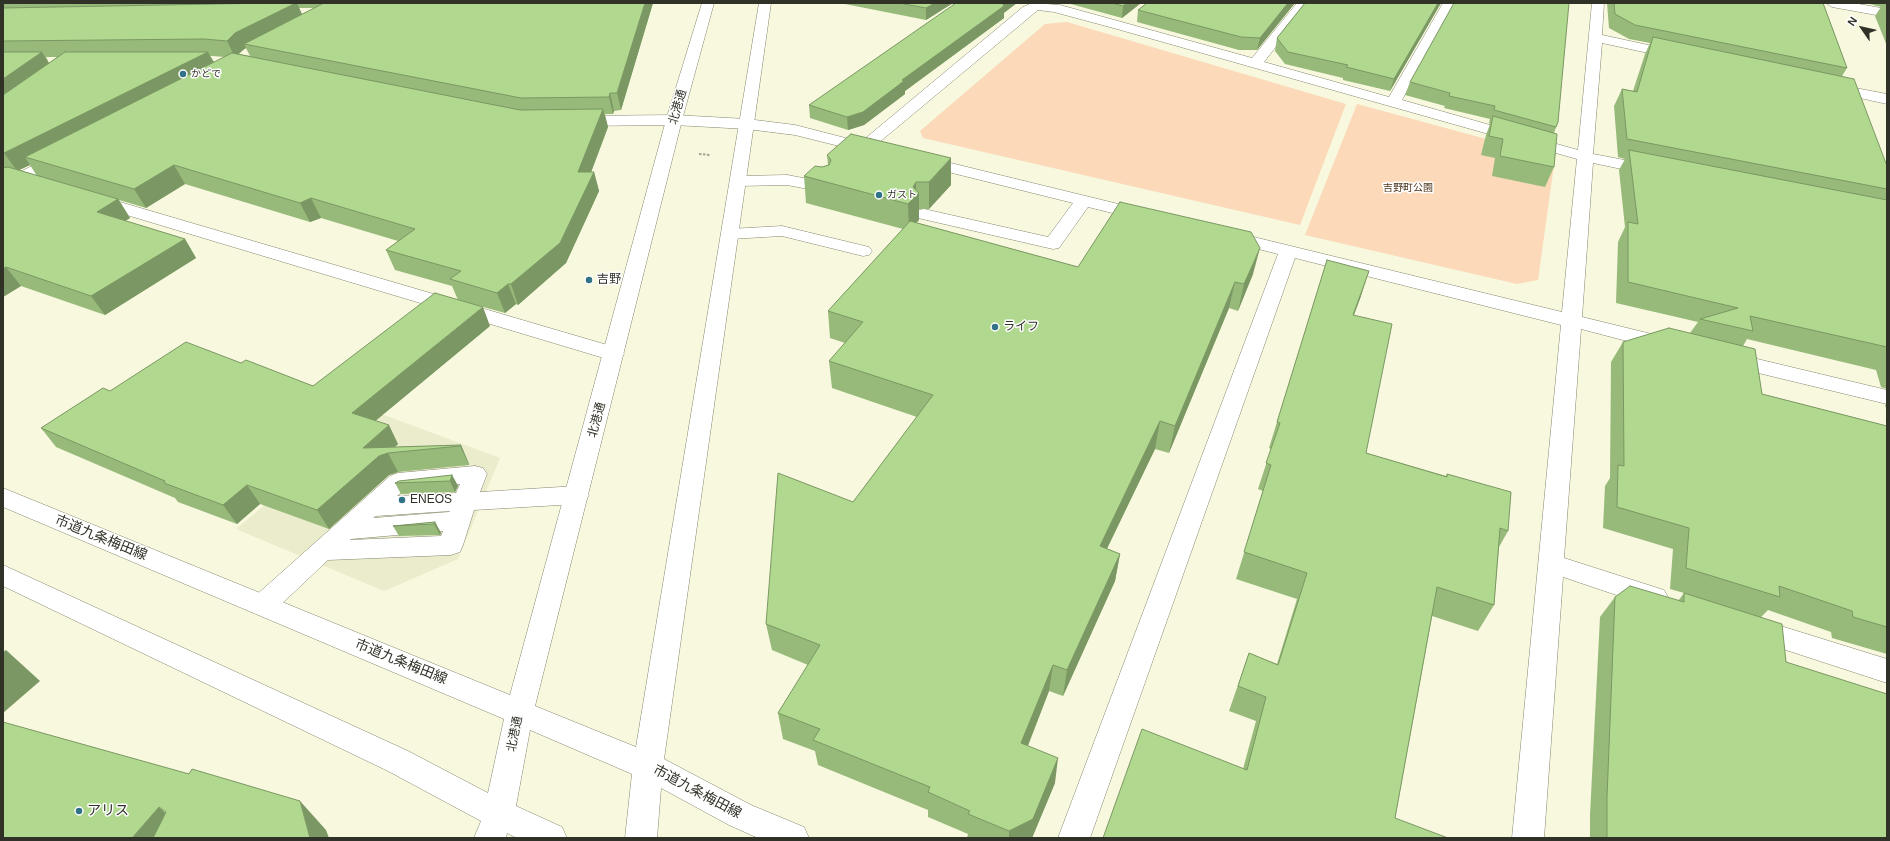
<!DOCTYPE html>
<meta charset="utf-8">
<style>
body{margin:0}
#map{position:relative;width:1890px;height:841px;overflow:hidden;background:#f7f8de;font-family:Arial,sans-serif}
canvas{display:block}
.frame{position:absolute;inset:0;border:4px solid #303127;pointer-events:none}
.north{position:absolute;left:1842px;top:8px;width:40px;height:40px;-webkit-text-stroke:3px #fff;paint-order:stroke;rotate:304deg;font-size:11px;font-weight:700;line-height:16px;text-align:center;color:#303127}
.north::after{content:'';display:block;margin:auto;width:14px;height:18px;background:#303127;clip-path:polygon(50% 0,100% 100%,50% 72%,0 100%)}
</style>
<div id="map">
<canvas width="1890" height="841"></canvas>
<div class="frame"></div>
<div class="north">N</div>
</div>
<script>
const g = document.querySelector('canvas').getContext('2d');
g.lineJoin = 'round';
function fillPath(path, color) { g.fillStyle = color; g.fill(path, 'evenodd'); }
const shape = rows => new Path2D(rows.map(r => 'M' + r).join(''));
function strokePath(path, color, width, dash) { g.strokeStyle = color; g.lineWidth = width; g.lineCap = dash ? 'butt' : 'round'; g.setLineDash(dash || []); g.stroke(path); }
function drawText(font, color, halo, rows, align = 'center') {
  g.font = font + ' Arial,"Noto Sans JP",sans-serif'; g.lineWidth = 3; g.setLineDash([]); g.textBaseline = 'middle'; g.strokeStyle = halo; g.fillStyle = color; for (const [text, x, y, turn = 0] of rows) {
    g.save(); g.translate(x, y); g.rotate((+turn || 0) * Math.PI / 180); g.textAlign = isNaN(turn) ? turn : align; if (halo) g.strokeText(text, 0, 0); g.fillText(text, 0, 0); g.restore();
  }
}
fillPath(shape([
 [376,412,500,458,458,559,384,591,236,529]
]), '#ebeccb');
fillPath(shape([
 [1067,22,1346,104,1300,225,923,138,920,131,1045,24],
 [1357,104,1538,153,1554,165,1538,280,1517,284,1305,235]
]), '#fbd9b9');
const minor = shape([
 [1032,3,1060,5,1252,58,1297,3,1310,3,1264,62,1389,97,1443,3,1455,3,1402,100,1578,150,1592,3,1604,3,1602,35,1676,51,1681,52,1683,55,1681,58,1676,59,1602,43,1593,154,1656,166,1658,170,1656,174,1650,175,1593,163,1582,317,1672,339,1675,344,1672,349,1665,351,1581,329,1564,558,1664,590,1668,597,1664,604,1655,608,1563,577,1544,838,1512,838,1561,325,1295,258,1090,838,1058,838,1278,254,1223,240,1220,236,1223,232,1229,231,1562,312,1577,159,1117,29,1054,12,1038,10,876,145,879,149,877,152,871,154,795,135,747,129,674,125,576,126,571,124,568,121,571,118,576,116,674,115,747,119,795,125,861,142,1023,7,1032,3],
 [1826,3,1853,3,1887,9,1887,17,1832,7,1826,3],
 [1829,83,1887,94,1887,104,1824,90,1822,87,1824,84,1829,83],
 [61,152,67,154,69,157,67,160,3,192,3,180,61,152],
 [922,156,1151,212,1154,216,1151,220,1145,221,1088,207,1059,248,1053,249,918,218,915,214,918,210,924,209,1048,237,1073,203,916,164,914,161,916,158,922,156],
 [787,175,830,183,832,187,830,191,824,192,787,185,738,186,732,185,730,181,732,177,738,176,787,175],
 [96,195,621,349,624,354,621,359,614,361,607,359,90,204,87,200,90,196,96,195],
 [782,226,869,247,872,251,869,255,863,256,782,236,730,239,724,238,721,234,724,230,730,229,782,226],
 [1728,352,1887,390,1887,404,1721,364,1718,359,1721,354,1728,352],
 [475,466,483,468,487,474,480,492,577,486,585,489,589,495,585,501,577,504,474,510,463,545,460,552,451,555,328,560,272,613,263,616,254,613,250,605,254,597,390,476,398,473,475,466],
 [460,484,456,493,397,496,404,490,460,484],
 [450,511,449,512,373,518,376,516,450,511],
 [443,531,441,536,350,540,351,539,443,531],
 [1755,618,1887,659,1887,683,1746,637,1742,629,1746,621,1755,618]
]);
const major = shape([
 [702,3,714,3,682,120,535,706,636,747,759,3,771,3,664,759,751,805,804,827,809,838,758,838,729,825,661,788,657,838,625,838,632,774,530,730,516,806,562,827,567,838,517,838,507,833,506,838,474,838,481,821,388,771,3,586,3,565,408,751,488,793,504,719,3,507,3,488,510,695,666,120,702,3]
]);
strokePath(minor, '#85866f', 1);
strokePath(major, '#85866f', 1);
strokePath(shape([
 [699,154,710,155]
]), '#a2a390', 2, [2.5, 1.5]);
fillPath(minor, '#fff');
fillPath(major, '#fff');
fillPath(shape([
 [3,3,653,3,621,110,614,111,613,114,605,114,608,127,591,172,594,172,599,191,566,263,518,305,516,304,505,313,458,300,452,286,395,270,386,250,398,241,321,218,310,222,185,184,146,208,119,200,130,218,125,221,185,239,196,258,105,315,21,286,3,297],
 [299,8,315,8,302,14],
 [246,48,250,56,239,54,243,50],
 [210,56,212,56,225,57,214,62],
 [46,57,57,57,49,63],
 [30,165,37,176,19,170],
 [845,3,953,3,926,20,845,4],
 [1067,3,1141,3,1122,18],
 [1295,3,1257,50,1239,50,1137,22,1138,10],
 [1305,3,1441,3,1390,91,1343,80,1343,78,1285,64,1275,51,1277,38],
 [1607,3,1823,3,1847,68,1842,76,1887,166,1887,389,1881,387,1876,370,1747,339,1743,346,1762,394,1887,426,1887,654,1832,638,1831,632,1768,610,1761,617,1887,838,1590,838,1590,815,1600,617,1615,597,1678,601,1684,593,1670,589,1673,549,1603,528,1605,486,1610,478,1611,362,1623,342,1690,333,1698,322,1616,303,1618,242,1625,227,1619,170,1625,159,1618,157,1614,106,1622,89,1633,91,1645,54,1650,43,1629,39,1609,28],
 [1869,3,1887,3,1887,46,1875,16,1881,7,1870,4],
 [1004,13,1004,18,905,91,905,94,864,125,848,130,810,118,809,105],
 [1410,82,1558,122,1554,133,1554,167,1545,187,1492,176,1495,158,1481,155,1486,135,1490,124,1489,123,1490,119,1444,108,1445,106,1405,95],
 [827,155,951,185,929,209,919,209,919,220,916,223,1078,267,1253,274,1238,311,1229,308,1169,453,1155,449,1107,549,1120,554,1115,581,1063,696,1049,691,1028,746,1055,783,1032,838,967,838,968,834,928,817,928,810,818,765,815,751,783,739,778,713,808,665,772,650,766,624,853,502,917,417,832,388,829,361,845,343,830,338,828,311,903,229,806,203,804,176,822,167,828,165],
 [1327,260,1361,296,1354,315,1366,453,1446,476,1447,474,1508,531,1499,547,1494,605,1478,631,1432,616,1395,818,1243,769,1256,721,1229,711,1249,653,1277,664,1297,599,1236,579,1263,491,1258,489,1271,449,1269,448],
 [490,326,375,421,398,444,395,447,461,445,469,464,469,465,398,472,389,475,329,529,260,504,237,524,178,502,175,498,56,447,41,428,110,391,241,363,313,386],
 [1887,403,1887,411,1885,405],
 [452,475,458,486,455,492,401,494,395,483],
 [435,522,441,533,440,535,399,536,393,526]
]), '#97ba7a');
fillPath(shape([
 [296,3,297,3,304,19,244,44,246,48,243,50,235,57,227,41,235,33],
 [645,3,653,3,621,110,617,93],
 [935,3,953,3,926,20,926,8],
 [1002,3,1017,3,1004,13,1004,18,905,91,905,94,864,125,848,130,847,117,902,80],
 [1127,3,1141,3,1122,18,1123,6],
 [1288,3,1295,3,1257,50,1260,38],
 [1438,3,1441,3,1390,91,1394,79],
 [42,52,52,68,3,105,3,79],
 [208,52,217,68,25,157,30,165,17,171,4,153],
 [610,93,614,111,613,114,609,97],
 [603,109,608,127,584,191,578,172],
 [951,158,951,185,929,209,929,182],
 [174,165,185,184,146,208,134,189],
 [594,172,599,191,566,263,518,305,511,284],
 [916,182,916,195,919,193,919,220,909,231,908,204,913,187],
 [311,198,321,218,310,222,300,203],
 [118,199,130,218,109,231,97,212],
 [185,239,196,258,105,315,91,296],
 [1260,248,1253,274,1238,311,1244,284],
 [6,267,21,286,3,297,3,269],
 [1369,271,1361,296,1344,341,1353,315],
 [1235,282,1229,308,1169,453,1175,426],
 [508,284,516,304,505,313,497,293],
 [483,307,490,326,362,432,352,413],
 [1160,421,1155,449,1095,573,1100,546],
 [389,425,398,444,388,453,398,472,389,475,329,529,317,510,363,448],
 [461,445,469,464,469,465,460,446],
 [452,475,458,486,455,492,450,481],
 [247,485,260,504,237,524,223,505],
 [435,522,441,533,440,535,434,524],
 [1120,554,1115,581,1063,696,1067,670],
 [6,650,40,681,3,713,3,652],
 [1053,665,1049,691,1019,768,1021,743],
 [1058,758,1055,783,1032,838,1009,838,1009,831],
 [300,801,326,830,329,838,310,838],
 [159,807,191,836,189,838,132,838]
]), '#7b9763');
const building = shape([
 [270,3,296,3,235,33,227,41,204,39,3,41,3,8,270,3],
 [324,3,645,3,617,93,610,93,609,97,521,98,244,44,324,3],
 [899,3,935,3,926,8,899,3],
 [956,3,1002,3,1004,6,902,80,904,81,863,112,847,117,809,105,956,3],
 [1112,3,1127,3,1123,6,1112,3],
 [1147,3,1288,3,1260,38,1241,37,1138,10,1147,3],
 [1305,3,1438,3,1394,79,1346,67,1348,65,1288,52,1277,38,1305,3],
 [1454,3,1569,3,1558,122,1556,127,1494,110,1495,106,1449,96,1450,93,1410,82,1454,3],
 [1614,3,1823,3,1847,68,1635,25,1615,14,1614,3],
 [1653,37,1854,79,1887,166,1887,189,1627,139,1622,89,1637,92,1653,37],
 [3,52,42,52,3,79,3,52],
 [65,52,208,52,4,153,3,153,3,95,65,52],
 [232,53,520,110,603,109,578,172,594,172,560,243,511,284,508,284,497,293,450,279,461,271,386,250,415,229,311,198,300,203,174,165,134,189,25,157,232,53],
 [1493,116,1557,134,1554,167,1500,156,1503,139,1489,136,1493,116],
 [851,134,951,158,929,182,916,182,913,187,919,193,908,204,804,176,815,166,822,167,829,165,831,160,827,155,851,134],
 [1629,150,1887,200,1887,347,1750,316,1753,331,1700,319,1738,308,1628,282,1628,222,1638,224,1629,150],
 [8,167,118,199,97,212,185,239,91,296,6,267,3,269,3,168,8,167],
 [1120,202,1251,232,1260,248,1244,284,1235,282,1175,426,1160,421,1100,546,1120,554,1067,670,1053,665,1021,743,1058,758,1033,819,1009,831,968,814,970,811,928,792,930,787,813,740,820,729,778,713,820,645,766,624,778,473,853,502,933,395,829,361,863,322,828,311,910,221,1078,267,1120,202],
 [1327,260,1369,271,1353,315,1392,324,1366,453,1447,477,1447,474,1511,492,1508,531,1500,528,1494,605,1437,587,1395,818,1448,838,1103,838,1142,729,1247,770,1266,697,1238,686,1249,653,1278,665,1307,573,1244,552,1271,465,1266,463,1280,423,1277,422,1327,260],
 [435,293,483,307,352,413,389,425,363,448,461,445,460,446,388,453,379,456,317,510,247,485,223,505,164,483,165,481,41,428,103,388,110,391,186,342,241,363,246,360,313,386,435,293],
 [1669,328,1755,349,1762,394,1887,426,1887,627,1853,617,1852,611,1779,586,1780,597,1686,568,1689,528,1617,507,1618,465,1624,466,1623,342,1669,328],
 [452,475,450,481,395,483,399,481,452,475],
 [435,522,434,524,393,526,435,522],
 [1630,586,1684,602,1684,593,1782,624,1786,662,1887,694,1887,838,1607,838,1607,797,1615,597,1630,586],
 [3,722,189,774,192,769,300,801,310,838,153,838,166,812,159,807,132,838,3,838,3,722]
]);
fillPath(building, '#b0d88e');
strokePath(building, '#7b9763', 1);
for (const [x, y, r, color] of [
 [183,74,4,"#317386"],
 [879,195,4,"#317386"],
 [589,280,4,"#317386"],
 [995,327,4,"#317386"],
 [402,500,4,"#317386"],
 [79,811,4,"#317386"]
]) { const dot = new Path2D(); dot.arc(x, y, r, 0, 2 * Math.PI); g.fillStyle = color; g.fill(dot); strokePath(dot, '#fff', 1.5); }
drawText('10px', '#303127', '#fff', [
 ["かどで",191,74],
 ["ガスト",887,195]
], 'left');
drawText('10px', '#4e341a', '#fff', [
 ["吉野町公園",1408,188]
]);
drawText('12px', '#303127', '#fff', [
 ["北港通",678,107,-74],
 ["北港通",597,420,-75],
 ["北港通",515,734,-79]
]);
drawText('12px', '#303127', '#fff', [
 ["吉野",597,280],
 ["ライフ",1003,327],
 ["ENEOS",410,500]
], 'left');
drawText('14px', '#303127', '#fff', [
 ["市道九条梅田線",101,538,22],
 ["市道九条梅田線",401,662,22],
 ["市道九条梅田線",697,792,28]
]);
drawText('14px', '#303127', '#fff', [
 ["アリス",87,811]
], 'left');
</script>
